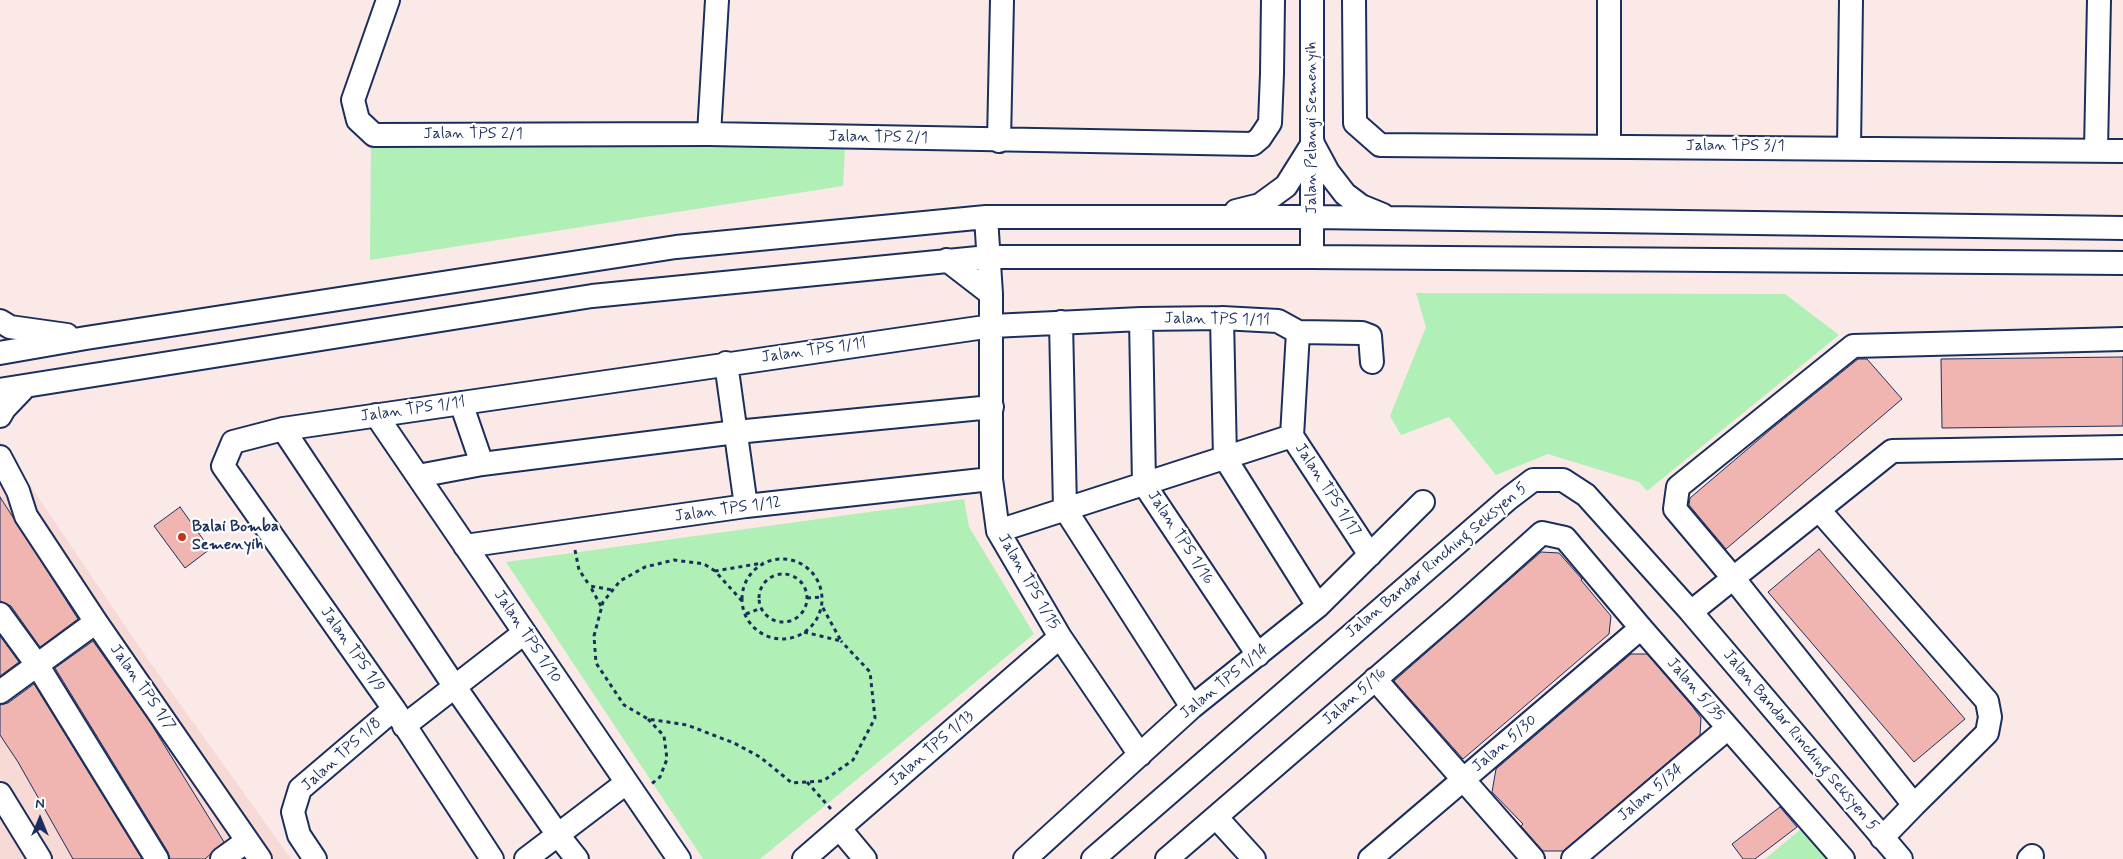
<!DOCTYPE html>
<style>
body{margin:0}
#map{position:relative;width:2123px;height:859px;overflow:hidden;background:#fae9e7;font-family:Mynerve,sans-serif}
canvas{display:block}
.north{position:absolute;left:15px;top:794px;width:50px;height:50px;-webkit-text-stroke:4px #fff;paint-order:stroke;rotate:0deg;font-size:14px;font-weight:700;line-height:20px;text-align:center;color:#1b2f5e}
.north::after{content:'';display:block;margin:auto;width:18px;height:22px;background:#1b2f5e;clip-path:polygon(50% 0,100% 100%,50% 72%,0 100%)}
</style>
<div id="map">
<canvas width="2123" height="859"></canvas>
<div class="north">N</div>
</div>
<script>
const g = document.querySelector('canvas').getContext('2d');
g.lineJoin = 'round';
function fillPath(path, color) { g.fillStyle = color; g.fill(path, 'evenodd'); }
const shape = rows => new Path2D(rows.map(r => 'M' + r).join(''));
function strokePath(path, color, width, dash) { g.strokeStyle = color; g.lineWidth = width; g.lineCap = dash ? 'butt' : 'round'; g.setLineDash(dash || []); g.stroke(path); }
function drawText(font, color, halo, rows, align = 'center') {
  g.font = font + ' Mynerve,sans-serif'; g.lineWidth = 4.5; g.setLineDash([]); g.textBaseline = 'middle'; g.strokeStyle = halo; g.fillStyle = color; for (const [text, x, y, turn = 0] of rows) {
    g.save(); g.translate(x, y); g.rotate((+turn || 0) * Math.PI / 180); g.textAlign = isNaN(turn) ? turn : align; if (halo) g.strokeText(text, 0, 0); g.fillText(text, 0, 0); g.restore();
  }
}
fillPath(shape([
 [0,441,142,651,291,859,0,859]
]), '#f7d9d6');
fillPath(shape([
 [371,141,845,147,843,186,370,260],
 [1416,293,1785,294,1839,335,1647,491,1639,482,1548,454,1496,475,1449,417,1401,435,1390,416,1426,327],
 [964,499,969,527,1034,634,760,859,703,859,506,562],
 [1801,829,1827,859,1765,859]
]), '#b0efb6');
const building = shape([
 [2123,357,2123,426,1942,428,1941,359,2123,357],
 [1858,359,1867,359,1902,399,1726,549,1689,505,1690,498,1770,430,1858,359],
 [0,497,78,619,40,647,11,606,0,601,0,497],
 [180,507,210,549,185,568,154,526,180,507],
 [1819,549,1965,719,1914,762,1768,592,1819,549],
 [1541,552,1559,553,1582,579,1581,580,1611,616,1609,634,1463,759,1394,681,1541,552],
 [0,636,19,662,0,676,0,636],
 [93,641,150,722,224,842,205,859,170,859,168,852,55,668,93,641],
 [1631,654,1647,654,1692,706,1701,718,1700,735,1563,851,1543,851,1521,826,1523,824,1492,792,1496,769,1631,654],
 [34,684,142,859,73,859,18,762,0,735,0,705,8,703,34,684],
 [1780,807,1797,827,1755,859,1743,859,1732,844,1780,807]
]);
fillPath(building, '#f0b5b0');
strokePath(building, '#1b2f5e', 1);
const minor = shape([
 [388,0,353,100,358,120,374,135,709,134,1253,144,1260,138,1270,123,1272,74,1273,0],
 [1354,0,1355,123,1380,145,2123,151],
 [1609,0,1609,146],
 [709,134,717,0],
 [999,141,1002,0],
 [1314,146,1328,172,1345,194,1361,206,1383,215],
 [1849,148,1851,0],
 [2096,150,2099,0],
 [1236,211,1260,205,1286,186,1313,143],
 [986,217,991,294,991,479,998,531,1060,637,1140,755],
 [1312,257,1312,0],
 [947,260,991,294],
 [1222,318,1225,458,1318,606],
 [1141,319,1144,484,1258,655],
 [0,321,10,327,67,335],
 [1061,322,1065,509,1192,707],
 [1298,332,1292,436,1370,555],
 [0,353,86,338,676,247,986,217,1313,217,2123,228],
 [726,363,746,506],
 [0,390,592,296,988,257,1312,257,2123,263],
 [461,403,482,464,736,432,992,407],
 [376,415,679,859],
 [0,416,4,409,25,387],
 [283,429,455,687,558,835,577,859],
 [0,457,18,491,26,516,96,622,260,859],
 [418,476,482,464],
 [1819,510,1987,701,1990,717,1987,733,1914,805,1734,579,1675,509,1678,487,1853,346,2123,339],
 [998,531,1292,436],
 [465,546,746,506,991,479],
 [1691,612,1892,451,2123,447],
 [0,614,38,666,157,859],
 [1375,679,1533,859],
 [0,692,96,622],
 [404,726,524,633],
 [0,794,40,859],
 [1216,817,1254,859],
 [840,829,865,859],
 [1882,838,1914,805],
 [222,859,247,841],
 [315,859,299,835,293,812,300,789,394,709],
 [492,859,394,709,223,466,233,442,283,429,992,326,1141,319,1222,318,1278,321,1298,332,1362,333,1370,336,1372,362],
 [526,859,626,783],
 [804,859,1060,637],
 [1025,859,1192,707,1318,606,1423,502],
 [1093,859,1508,499,1533,480,1563,480,1586,495,1691,612,1901,859],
 [1167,859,1457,609,1542,533,1565,538,1641,628,1843,859],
 [1370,859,1641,628],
 [1573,859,1728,728],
 [2029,859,2032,856]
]);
strokePath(minor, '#1b2f5e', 26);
strokePath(shape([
 [575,550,579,570,590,586],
 '742 599a40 40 0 1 1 80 0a40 40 0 1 1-80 0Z',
 [715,571,704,564,674,560,645,567,620,581,603,602,594,636,596,663,624,705,648,719,687,725,734,743,760,757,792,783,823,781,853,760,875,718,870,672,841,641],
 '759 598a24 24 0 1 1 48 0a24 24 0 1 1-48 0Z',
 [807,598,822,597],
 [742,601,715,571,763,563],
 [601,606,590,586,613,590],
 [746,614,761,608],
 [804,632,841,641,822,606],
 [648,719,664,736,667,759,660,777,650,785],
 [807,782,831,809]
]), '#1b2f5e', 3, [4, 4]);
strokePath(minor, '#fff', 22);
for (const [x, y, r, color] of [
 [182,537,5,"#c8321e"]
]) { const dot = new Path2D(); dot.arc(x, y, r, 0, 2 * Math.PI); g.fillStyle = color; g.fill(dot); strokePath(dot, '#fff', 2); }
drawText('16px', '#1b2f5e', '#fff', [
 ["Jalan Pelangi Semenyih",1313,128,-90],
 ["Jalan TPS 2/1",473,135],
 ["Jalan TPS 2/1",878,138,1],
 ["Jalan TPS 3/1",1735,147],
 ["Jalan TPS 1/11",1217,320,1],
 ["Jalan TPS 1/11",814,351,-8],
 ["Jalan TPS 1/11",413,410,-8],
 ["Jalan TPS 1/17",1327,490,57],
 ["Jalan TPS 1/12",728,510,-8],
 ["Jalan TPS 1/16",1180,538,57],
 ["Jalan Bandar Rinching Seksyen 5",1437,561,-40],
 ["Jalan TPS 1/15",1028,582,60],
 ["Jalan TPS 1/10",527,637,56],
 ["Jalan TPS 1/9",352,650,55],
 ["Jalan TPS 1/14",1225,682,-39],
 ["Jalan TPS 1/7",142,688,55],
 ["Jalan 5/35",1695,690,49],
 ["Jalan 5/16",1355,697,-41],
 ["Jalan Bandar Rinching Seksyen 5",1800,741,50],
 ["Jalan 5/30",1505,744,-40],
 ["Jalan TPS 1/13",932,749,-41],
 ["Jalan TPS 1/8",342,755,-42],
 ["Jalan 5/34",1651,793,-40]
]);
drawText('bold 16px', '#1b2f5e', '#fff', [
 ["Balai Bomba",192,528],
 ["Semenyih",192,546]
], 'left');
</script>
